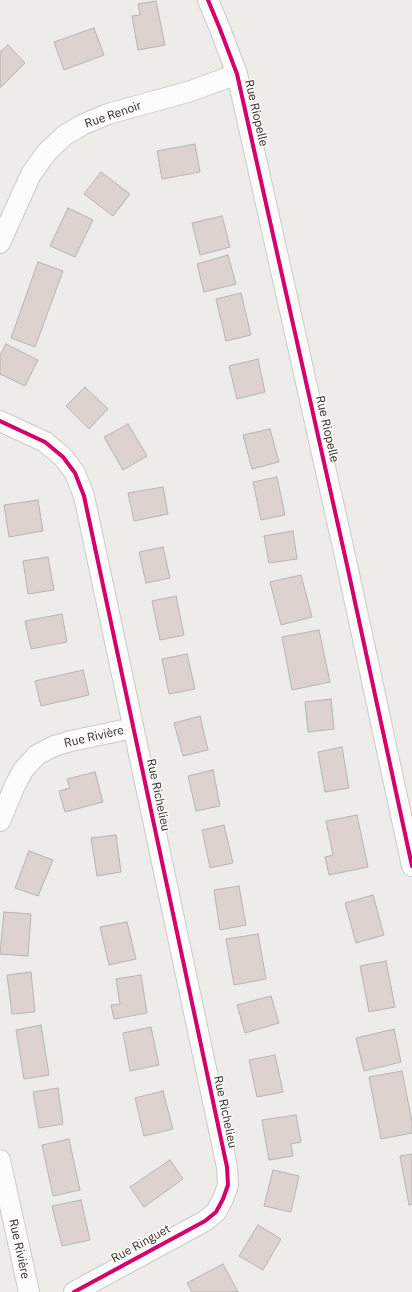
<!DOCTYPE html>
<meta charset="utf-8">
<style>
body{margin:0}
canvas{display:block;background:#eeece9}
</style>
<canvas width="412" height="1292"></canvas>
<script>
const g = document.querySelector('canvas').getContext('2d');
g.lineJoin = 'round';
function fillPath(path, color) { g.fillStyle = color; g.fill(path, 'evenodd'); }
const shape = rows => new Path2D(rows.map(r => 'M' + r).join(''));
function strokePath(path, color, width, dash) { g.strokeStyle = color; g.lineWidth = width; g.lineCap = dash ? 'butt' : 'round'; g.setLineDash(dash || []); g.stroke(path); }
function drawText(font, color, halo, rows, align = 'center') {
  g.font = font + ' "IBM Plex Sans",sans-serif'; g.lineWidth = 3; g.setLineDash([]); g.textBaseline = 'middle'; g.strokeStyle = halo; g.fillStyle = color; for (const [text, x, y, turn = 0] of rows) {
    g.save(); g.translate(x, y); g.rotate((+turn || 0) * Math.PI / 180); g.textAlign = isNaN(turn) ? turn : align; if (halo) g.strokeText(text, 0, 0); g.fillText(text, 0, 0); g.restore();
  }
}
const building = shape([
 [156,1,165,45,138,50,132,16,140,15,138,4,156,1],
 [94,28,104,55,64,70,54,42,94,28],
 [8,45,25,63,0,88,0,52,8,45],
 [195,144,200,172,162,179,157,151,195,144],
 [101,172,130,194,113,216,84,194,101,172],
 [68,208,93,220,75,257,50,246,68,208],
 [222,216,230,247,200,255,192,223,222,216],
 [228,255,236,284,204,292,197,264,228,255],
 [38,262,63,271,35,347,11,338,38,262],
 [241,293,251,335,226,341,216,299,241,293],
 [6,344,38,360,25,386,0,374,0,355,6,344],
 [258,359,265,392,237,399,229,366,258,359],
 [85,387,108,409,89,429,66,406,85,387],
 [128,424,147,456,123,470,104,437,128,424],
 [270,429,279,462,252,469,243,435,270,429],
 [277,477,285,515,261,520,253,482,277,477],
 [163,487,168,514,134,521,128,493,163,487],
 [38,500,43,531,9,537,4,505,38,500],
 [293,531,297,559,269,563,264,536,293,531],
 [163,547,170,578,146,583,139,552,163,547],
 [48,557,54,590,28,594,23,561,48,557],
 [301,575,312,617,281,625,270,582,301,575],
 [176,596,184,635,160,640,152,601,176,596],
 [62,614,67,642,31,649,25,621,62,614],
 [319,630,330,682,292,690,282,637,319,630],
 [187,654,195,689,169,694,162,659,187,654],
 [83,670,89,695,41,706,35,681,83,670],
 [331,699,334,729,308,732,305,702,331,699],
 [200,716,208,750,183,756,174,723,200,716],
 [342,747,349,788,325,792,318,752,342,747],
 [213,770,220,806,196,811,188,776,213,770],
 [95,772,103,802,65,812,59,791,70,788,67,779,95,772],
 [357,815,368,867,329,875,325,857,333,855,326,821,357,815],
 [224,825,233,863,210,868,202,830,224,825],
 [116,835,121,872,97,876,91,838,116,835],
 [29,851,53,860,38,896,15,888,29,851],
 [239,886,246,925,220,930,214,890,239,886],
 [373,895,384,935,356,943,345,903,373,895],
 [4,912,31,914,28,956,0,954,4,912],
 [127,922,136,959,109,965,100,927,127,922],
 [258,934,266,979,234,985,226,939,258,934],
 [386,961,395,1007,369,1012,360,966,386,961],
 [31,972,35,1012,12,1014,7,975,31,972],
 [141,975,147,1013,114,1019,111,1005,120,1004,116,979,141,975],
 [271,996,279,1023,245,1033,237,1005,271,996],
 [41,1025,49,1075,24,1079,16,1030,41,1025],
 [151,1027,159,1065,130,1071,123,1033,151,1027],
 [394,1029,401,1062,364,1071,356,1038,394,1029],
 [275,1055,283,1092,257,1097,249,1060,275,1055],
 [402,1071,412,1122,412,1133,381,1139,369,1077,402,1071],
 [58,1088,63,1124,39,1128,33,1092,58,1088],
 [163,1091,173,1129,144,1136,135,1098,163,1091],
 [296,1115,301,1142,291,1144,293,1156,269,1160,262,1120,296,1115],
 [69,1139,80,1190,53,1196,42,1145,69,1139],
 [412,1154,412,1204,409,1205,400,1156,412,1154],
 [170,1160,183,1179,144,1207,130,1187,170,1160],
 [273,1170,299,1176,291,1212,264,1206,273,1170],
 [81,1200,90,1240,62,1246,52,1206,81,1200],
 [258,1225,281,1239,263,1270,239,1256,258,1225],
 [223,1264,238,1292,192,1292,187,1283,223,1264]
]);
fillPath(building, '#ded2cf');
strokePath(building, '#b6b4b3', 1);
const street = shape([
 [208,0,220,29,237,74,347,565,412,866],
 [0,243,31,174,47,152,65,135,84,124,108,114,191,91,237,74],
 [0,421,45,442,63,457,75,473,84,496,227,1167,228,1185,223,1199,216,1212,205,1221,74,1292],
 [0,821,16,783,24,769,37,755,54,746,71,741,133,728],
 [0,1160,29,1292]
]);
strokePath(street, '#cccac8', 22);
strokePath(street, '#fcfcfc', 20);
strokePath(shape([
 [208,0,220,29,237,74,347,565,412,866],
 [0,421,45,442,63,457,75,473,84,496,227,1167,228,1185,223,1199,216,1212,205,1221,74,1292]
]), '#d6006c', 4);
drawText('12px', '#32312f', '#fcfaf5', [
 ["Rue Riopelle",256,113,77],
 ["Rue Renoir",113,115,-19],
 ["Rue Riopelle",327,429,77],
 ["Rue Rivière",94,737,-13],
 ["Rue Richelieu",158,795,78],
 ["Rue Richelieu",225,1112,78],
 ["Rue Ringuet",141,1244,-29],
 ["Rue Rivière",19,1249,78]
]);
</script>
